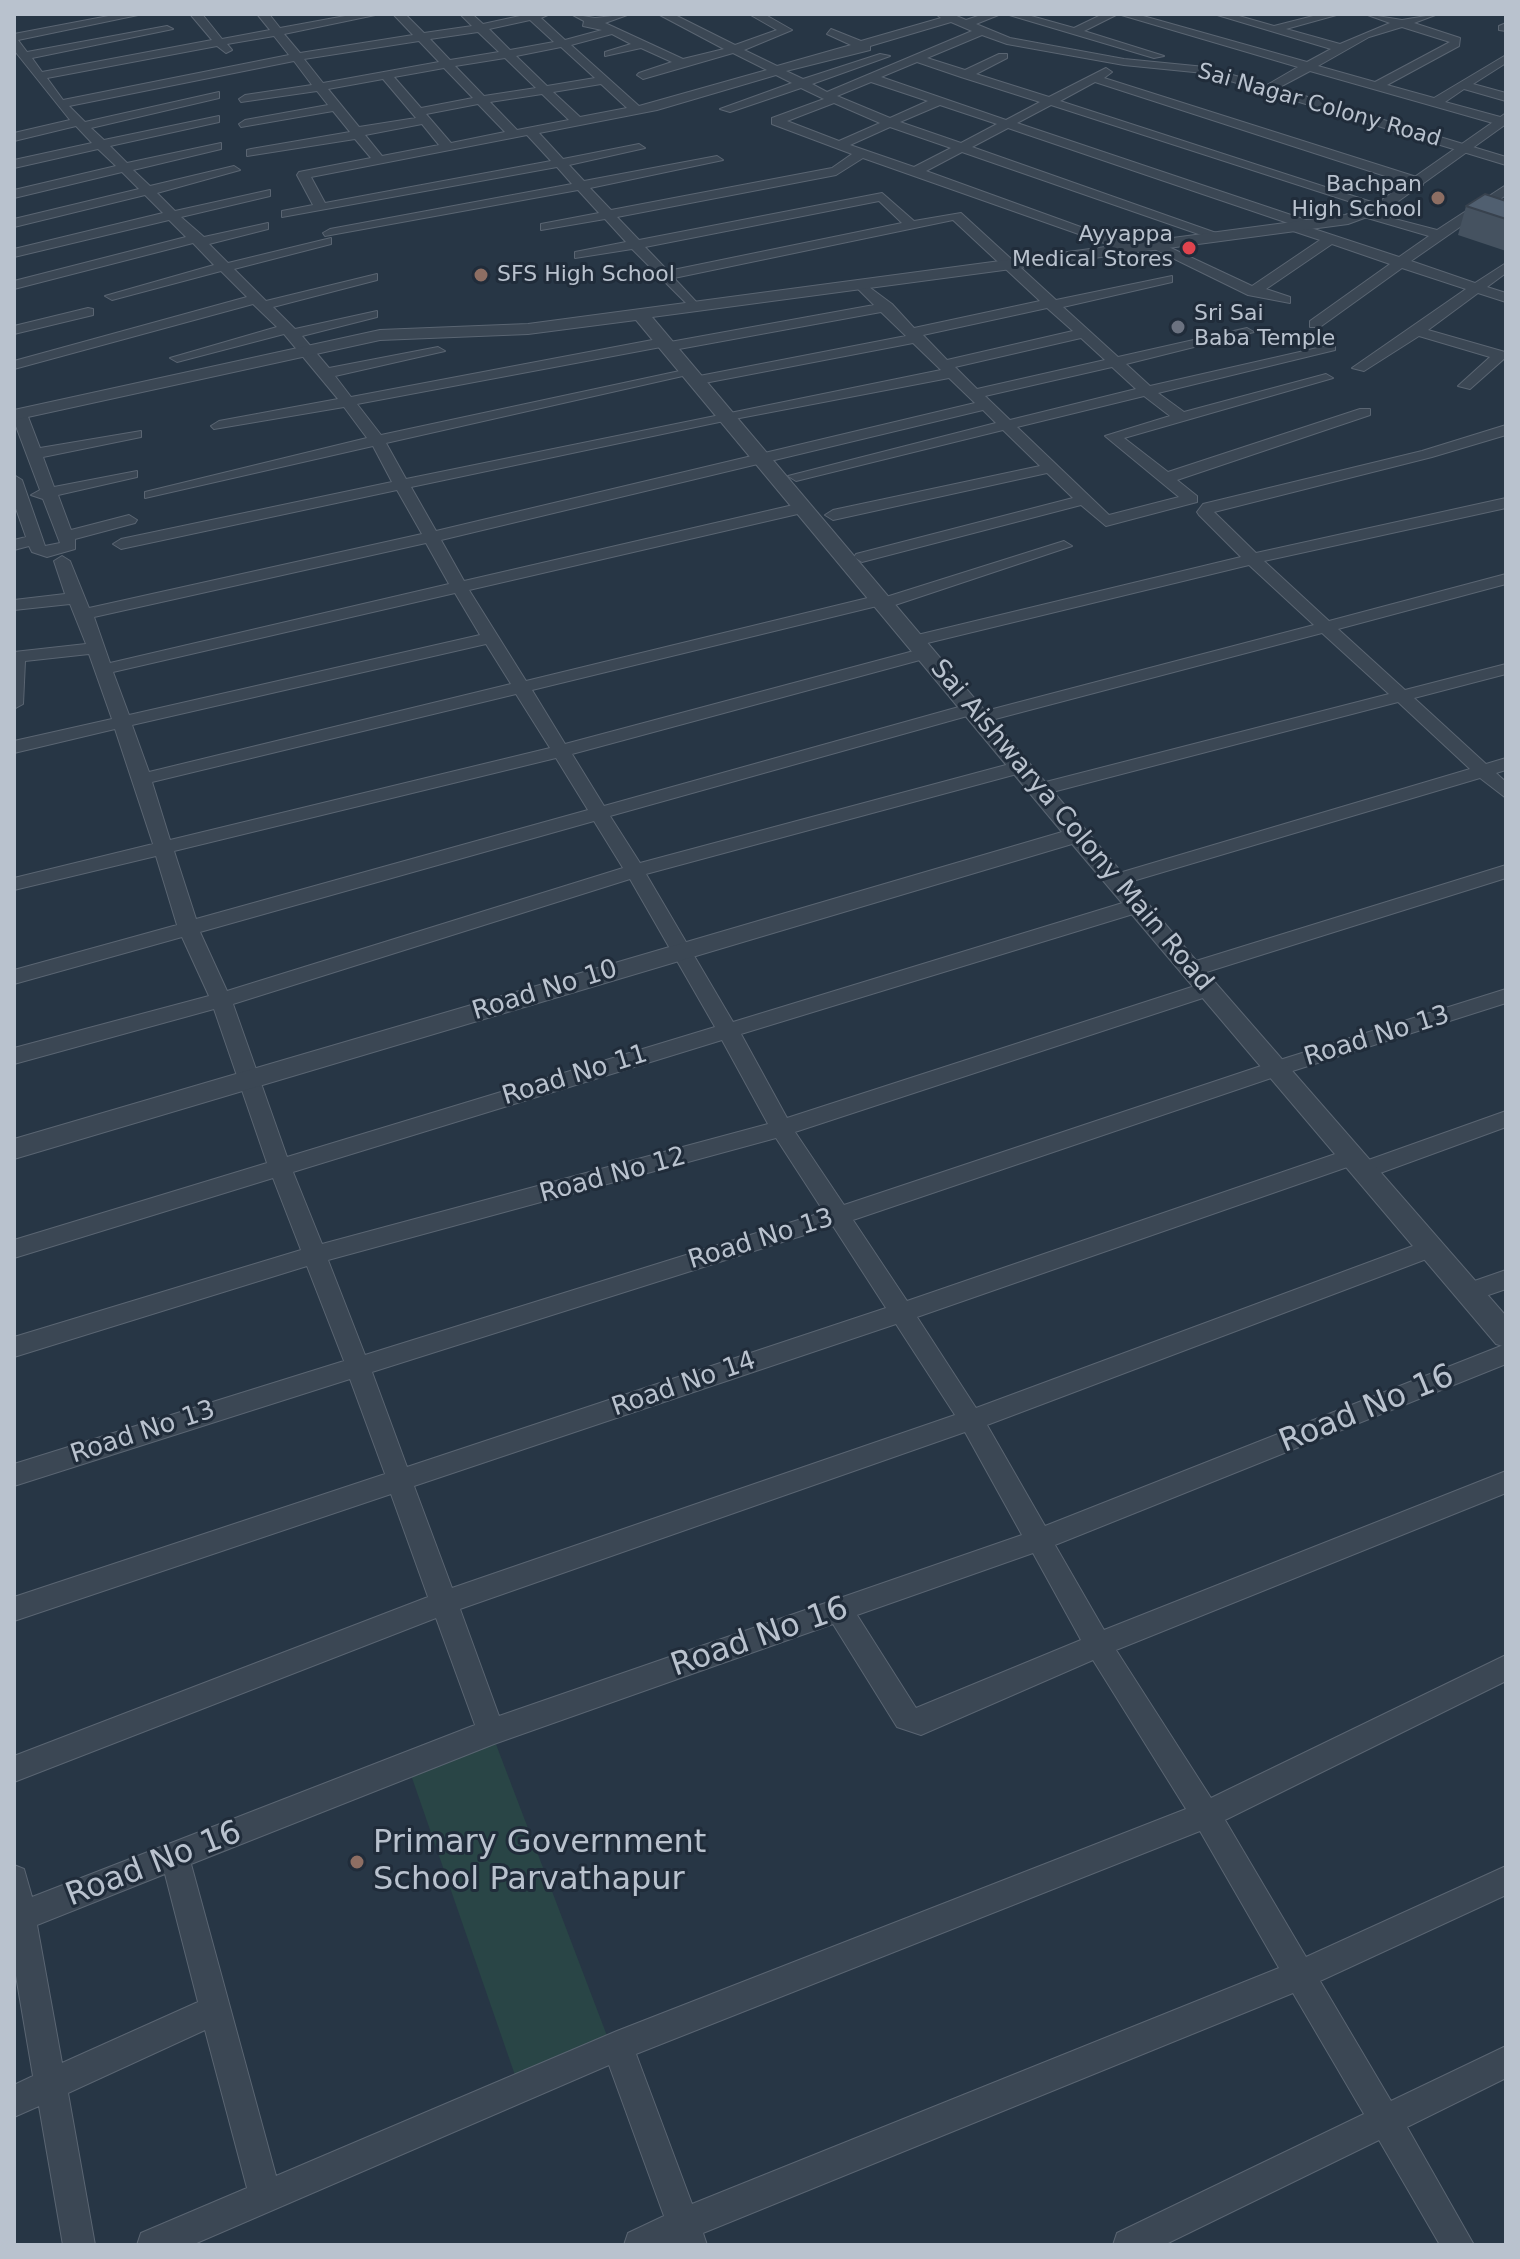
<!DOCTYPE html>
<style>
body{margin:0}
#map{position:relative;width:1520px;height:2259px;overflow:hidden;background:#273645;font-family:"DejaVu Sans",sans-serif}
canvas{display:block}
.frame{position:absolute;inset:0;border:16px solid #b9c2ce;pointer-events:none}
</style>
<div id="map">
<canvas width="1520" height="2259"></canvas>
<div class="frame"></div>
</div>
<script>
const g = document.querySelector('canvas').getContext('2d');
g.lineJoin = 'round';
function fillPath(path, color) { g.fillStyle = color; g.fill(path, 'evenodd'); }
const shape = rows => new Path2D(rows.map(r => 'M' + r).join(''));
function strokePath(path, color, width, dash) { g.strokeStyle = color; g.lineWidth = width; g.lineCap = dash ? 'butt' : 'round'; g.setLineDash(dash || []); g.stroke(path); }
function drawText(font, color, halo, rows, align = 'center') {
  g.font = font + ' "DejaVu Sans",sans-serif'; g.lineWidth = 6; g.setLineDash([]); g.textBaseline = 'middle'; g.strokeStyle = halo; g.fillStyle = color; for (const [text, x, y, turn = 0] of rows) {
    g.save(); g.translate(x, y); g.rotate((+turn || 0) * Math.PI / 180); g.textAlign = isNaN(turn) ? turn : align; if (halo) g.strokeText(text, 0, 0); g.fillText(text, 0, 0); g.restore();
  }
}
fillPath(shape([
 [494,1739,609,2041,517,2081,410,1772]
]), '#294546');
const minor = shape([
 [119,14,138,15,18,40,27,52,167,26,173,29,32,58,42,72,212,40,190,14,202,14,222,39,270,30,257,14,269,14,280,28,356,14,380,14,284,34,300,53,413,35,393,14,405,14,424,33,472,26,460,14,472,14,483,24,529,14,550,14,541,18,565,40,602,30,583,26,584,21,571,14,595,18,630,14,605,23,683,59,724,49,658,14,673,14,735,45,777,30,749,14,764,14,792,30,744,50,777,66,851,45,827,34,831,29,861,41,941,18,936,14,952,14,966,20,984,14,1001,14,976,24,1010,38,1124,59,1205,67,1267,85,1298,67,1118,14,1136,14,1307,62,1331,49,1214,14,1232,14,1274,26,1321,14,1340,14,1286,29,1340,44,1390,23,1365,14,1402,20,1438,14,1414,23,1460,38,1459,46,1387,85,1434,98,1506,55,1506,63,1473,84,1506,93,1506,101,1464,89,1445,102,1504,118,1504,124,1500,125,1310,71,1278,88,1506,157,1506,165,1204,73,1124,65,1007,44,982,35,927,58,965,70,999,54,1007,54,1007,58,976,74,1049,97,1106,68,1112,72,1104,78,1423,179,1423,185,1413,185,1095,82,1060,101,1387,207,1376,210,1051,105,1017,123,1309,221,1308,227,1399,257,1429,236,1364,217,1364,211,1437,230,1506,185,1506,195,1411,261,1475,283,1506,263,1506,273,1487,287,1506,293,1506,302,1478,293,1428,330,1505,352,1505,358,1470,389,1458,386,1490,357,1419,336,1364,371,1352,368,1466,289,1402,268,1320,327,1310,327,1310,321,1390,264,1332,244,1266,289,1290,297,1290,303,1248,295,1146,245,1158,242,1252,286,1320,240,1287,229,1288,223,1008,128,972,147,1222,235,1210,238,962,152,926,171,1136,247,1124,250,863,158,836,175,617,217,639,240,882,193,914,221,961,213,1056,300,1172,276,1172,282,1063,307,1118,357,1247,328,1254,332,1126,364,1150,386,1335,344,1335,350,1158,393,1184,412,1326,374,1333,378,1124,438,1168,472,1360,409,1370,409,1370,415,1177,480,1197,496,1197,502,1106,526,1081,505,862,562,854,557,856,554,1073,498,1047,473,833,520,825,515,833,510,1040,466,1003,430,796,481,788,476,996,423,983,410,441,540,464,581,802,503,810,508,802,513,469,590,526,681,880,595,886,597,1064,541,1072,546,889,607,877,606,532,690,565,744,925,648,934,653,931,657,572,754,604,806,966,705,978,705,981,709,978,713,610,816,640,863,1021,761,1030,767,1028,771,646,874,733,1022,1129,901,1143,901,1146,906,1143,911,741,1034,787,1118,1201,984,1208,982,1218,989,1215,994,795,1132,844,1205,1267,1064,1506,989,1506,1003,1283,1074,853,1220,907,1301,1344,1151,1360,1151,1363,1157,1360,1163,1506,1111,1506,1127,1372,1176,1356,1176,1353,1170,1356,1164,917,1317,976,1408,1421,1243,1437,1243,1441,1249,1437,1255,987,1425,1045,1526,1506,1344,1506,1364,1055,1545,1104,1630,1506,1471,1506,1493,1116,1650,1211,1798,1506,1655,1506,1681,1225,1820,1306,1957,1506,1866,1506,1895,1320,1981,1391,2101,1506,2046,1506,2078,1407,2127,1474,2245,1440,2245,1379,2140,1164,2245,1113,2245,1117,2233,1364,2114,1293,1993,703,2233,707,2245,624,2245,628,2233,664,2216,609,2065,192,2245,137,2245,141,2233,247,2188,205,2030,68,2093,95,2245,63,2245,39,2106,14,2117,14,2085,33,2076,14,1964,14,1865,24,1869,32,1897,475,1725,436,1618,14,1782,14,1756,428,1597,391,1494,14,1621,14,1597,385,1474,350,1379,14,1486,14,1464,344,1361,307,1266,14,1357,14,1337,301,1250,273,1178,14,1258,14,1240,267,1163,214,1009,14,1064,14,1048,209,996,182,937,14,984,14,970,177,925,156,856,14,890,14,878,153,844,115,729,14,753,14,741,112,719,89,654,25,661,23,704,14,709,14,652,86,644,70,604,14,610,14,600,65,594,54,561,62,556,70,561,89,608,422,534,397,490,121,549,113,544,121,539,392,482,373,446,145,498,145,492,367,438,344,407,214,429,211,426,219,421,338,399,284,334,177,362,170,358,277,327,253,304,14,369,14,361,247,297,221,271,112,300,105,296,214,265,193,243,14,289,14,281,186,237,169,220,14,257,14,249,163,213,145,195,14,227,14,219,139,189,122,172,14,198,14,190,116,166,98,149,14,168,14,160,92,143,76,126,14,141,14,133,70,120,14,50,14,34,119,14],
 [530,20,554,42,510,50,489,29,530,20],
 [951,22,972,31,827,92,812,84,890,56,880,54,803,79,786,71,870,50,870,46,951,22],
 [1402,27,1450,42,1375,82,1318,66,1369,37,1402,27],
 [478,32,499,52,450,60,430,39,478,32],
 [612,34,631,44,605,52,605,56,641,48,672,62,639,73,637,75,643,79,733,53,767,70,639,106,571,45,612,34],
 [274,36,289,55,63,100,47,78,217,46,226,53,232,50,227,44,274,36],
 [419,41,439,62,323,83,304,59,419,41],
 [561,47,595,78,547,86,516,56,561,47],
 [505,58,536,88,484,96,455,66,505,58],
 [294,61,312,85,245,95,239,99,241,102,317,91,328,105,245,120,239,124,241,127,333,111,350,132,251,149,247,150,247,156,355,139,371,158,299,172,297,175,313,205,282,211,282,217,557,167,572,184,330,229,323,233,325,236,578,190,599,213,541,224,541,230,605,219,626,242,575,252,575,258,632,249,693,310,700,306,674,278,953,220,1040,301,914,328,892,304,861,281,854,285,874,305,670,342,663,338,351,397,335,376,445,351,438,347,329,368,302,336,377,317,377,311,295,329,273,307,377,280,377,274,266,301,234,269,331,244,331,238,228,263,209,244,268,229,268,223,204,237,181,217,270,196,270,190,175,211,157,193,240,170,234,166,150,186,133,170,221,149,221,143,127,163,110,146,219,122,219,116,104,140,91,128,219,98,219,92,85,122,69,106,294,61],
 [917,62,961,77,1040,102,1006,120,881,77,917,62],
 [444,68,473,98,421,108,394,77,444,68],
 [776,75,792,83,720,109,730,112,801,88,824,99,772,118,772,124,852,154,832,168,611,210,590,188,723,160,717,156,584,181,569,165,645,148,639,144,563,159,539,133,657,110,776,75],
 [383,79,416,118,359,127,328,89,383,79],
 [871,82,928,101,890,118,837,96,871,82],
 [601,84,627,108,580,117,553,92,601,84],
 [542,94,569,120,517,130,490,102,542,94],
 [834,103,880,123,839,141,787,121,834,103],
 [478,104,505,132,451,143,426,114,478,104],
 [940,105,997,124,961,143,900,122,940,105],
 [422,124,439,145,382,156,365,135,422,124],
 [890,127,951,148,914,167,850,145,890,127],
 [527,135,551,161,325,203,311,177,527,135],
 [879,201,902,223,668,271,645,247,879,201],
 [1047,308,1073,331,947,360,923,335,1047,308],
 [881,312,906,336,694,377,687,381,694,385,913,343,941,370,406,479,386,443,696,373,689,369,381,435,357,404,661,347,668,351,881,312],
 [1081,338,1105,360,977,389,955,367,1081,338],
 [1112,367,1136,389,1010,420,985,396,1112,367],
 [949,378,975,403,436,531,411,487,724,421,949,378],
 [1144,396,1170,416,1105,436,1179,497,1109,515,1017,427,1144,396],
 [426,543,449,584,110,663,94,617,426,543],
 [455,593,480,635,129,715,113,672,455,593],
 [486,644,511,684,149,772,132,725,486,644],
 [516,694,550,748,170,840,152,782,516,694],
 [556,758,588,810,196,919,174,851,556,758],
 [594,821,623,868,227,991,200,932,594,821],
 [630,879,715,1027,287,1157,233,1004,630,879],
 [722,1040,768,1124,322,1244,293,1172,722,1040],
 [776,1138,824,1212,365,1355,328,1260,776,1138],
 [833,1226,886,1308,407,1467,372,1372,833,1226],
 [896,1324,955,1415,452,1588,414,1486,896,1324],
 [965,1432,1022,1535,499,1716,460,1609,965,1432],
 [1033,1553,1081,1640,916,1708,857,1615,1033,1553],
 [833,1624,897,1727,921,1735,1093,1660,1186,1809,617,2031,276,2176,191,1864,494,1744,833,1624],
 [1200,1831,1279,1968,692,2204,636,2054,1200,1831],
 [165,1874,198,2002,62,2063,37,1925,165,1874],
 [1006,14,1024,14,1074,28,1103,14,1118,14,1084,31,1164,56,1154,58,1006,14],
 [1506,23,1506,31,1499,30,1499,26,1506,23],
 [88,308,93,309,93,315,14,334,14,326,88,308],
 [14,411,27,414,40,448,141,431,141,437,43,457,54,487,137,471,137,477,58,495,71,530,129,515,137,520,135,523,75,539,75,549,47,557,32,552,29,546,14,550,14,540,26,537,14,503,14,475,22,480,45,546,60,543,43,499,31,495,40,490,14,421,14,411],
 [1506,425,1506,435,1432,457,1214,512,1256,553,1506,498,1506,508,1264,561,1329,621,1506,574,1506,584,1338,629,1405,690,1506,664,1506,674,1414,698,1486,764,1506,758,1506,770,1496,773,1506,782,1506,798,1480,778,1116,886,1109,884,1106,880,1109,876,1470,769,1398,702,1041,795,1032,789,1034,785,1389,694,1322,633,980,723,971,718,974,714,1314,625,1249,565,915,646,906,641,909,637,1241,557,1199,515,1197,512,1203,504,1422,451,1506,425],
 [1506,865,1506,878,1197,975,1190,977,1180,970,1183,965,1506,865],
 [1506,1270,1506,1289,1468,1302,1460,1300,1456,1293,1460,1286,1506,1270]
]);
const tertiary = shape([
 [1506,113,1506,124,1386,210,1348,224,652,317,1199,964,1506,1316,1506,1347,1496,1344,1072,844,14,1159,14,1139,1062,832,636,320,528,334,380,340,14,420,14,410,380,330,528,324,1345,215,1376,204,1506,113]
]);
strokePath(minor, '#5a6572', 2);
strokePath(tertiary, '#5a6572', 2);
fillPath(minor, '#3b4754');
fillPath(tertiary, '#3b4754');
fillPath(shape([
 [1506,201,1506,251,1458,235,1466,206]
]), '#455260');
const building = shape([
 [1485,194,1506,201,1506,219,1466,206,1485,194]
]);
fillPath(building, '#505f70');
strokePath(building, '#38424e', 2);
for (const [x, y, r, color] of [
 [1438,198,8,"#8d6e63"],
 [1189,248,8,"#e0444e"],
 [481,275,8,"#8d6e63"],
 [1178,327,8,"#6b7280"],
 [357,1862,8,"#8d6e63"]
]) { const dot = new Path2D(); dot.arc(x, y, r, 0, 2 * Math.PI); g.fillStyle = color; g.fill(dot); strokePath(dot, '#202c3a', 3); }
drawText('22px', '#b9c2ce', '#202c3a', [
 ["Sai Nagar Colony Road",1319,106,16]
]);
drawText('22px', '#b9c2ce', '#202c3a', [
 ["Bachpan",1422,185],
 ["High School",1422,210],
 ["Ayyappa",1173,235],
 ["Medical Stores",1173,260],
 ["SFS High School",497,275,"left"],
 ["Sri Sai",1194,314,"left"],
 ["Baba Temple",1194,339,"left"]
], 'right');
drawText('26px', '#b9c2ce', '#202c3a', [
 ["Sai Aishwarya Colony Main Road",1071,826,50],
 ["Road No 10",545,991,-17],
 ["Road No 13",1377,1037,-17],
 ["Road No 11",575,1076,-17],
 ["Road No 12",613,1176,-15],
 ["Road No 13",761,1240,-17],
 ["Road No 14",684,1385,-19],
 ["Road No 13",143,1433,-18]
]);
drawText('32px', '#b9c2ce', '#202c3a', [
 ["Road No 16",1367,1410,-22],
 ["Road No 16",760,1638,-19],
 ["Road No 16",154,1865,-21]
]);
drawText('32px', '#b9c2ce', '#202c3a', [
 ["Primary Government",373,1844],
 ["School Parvathapur",373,1881]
], 'left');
</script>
